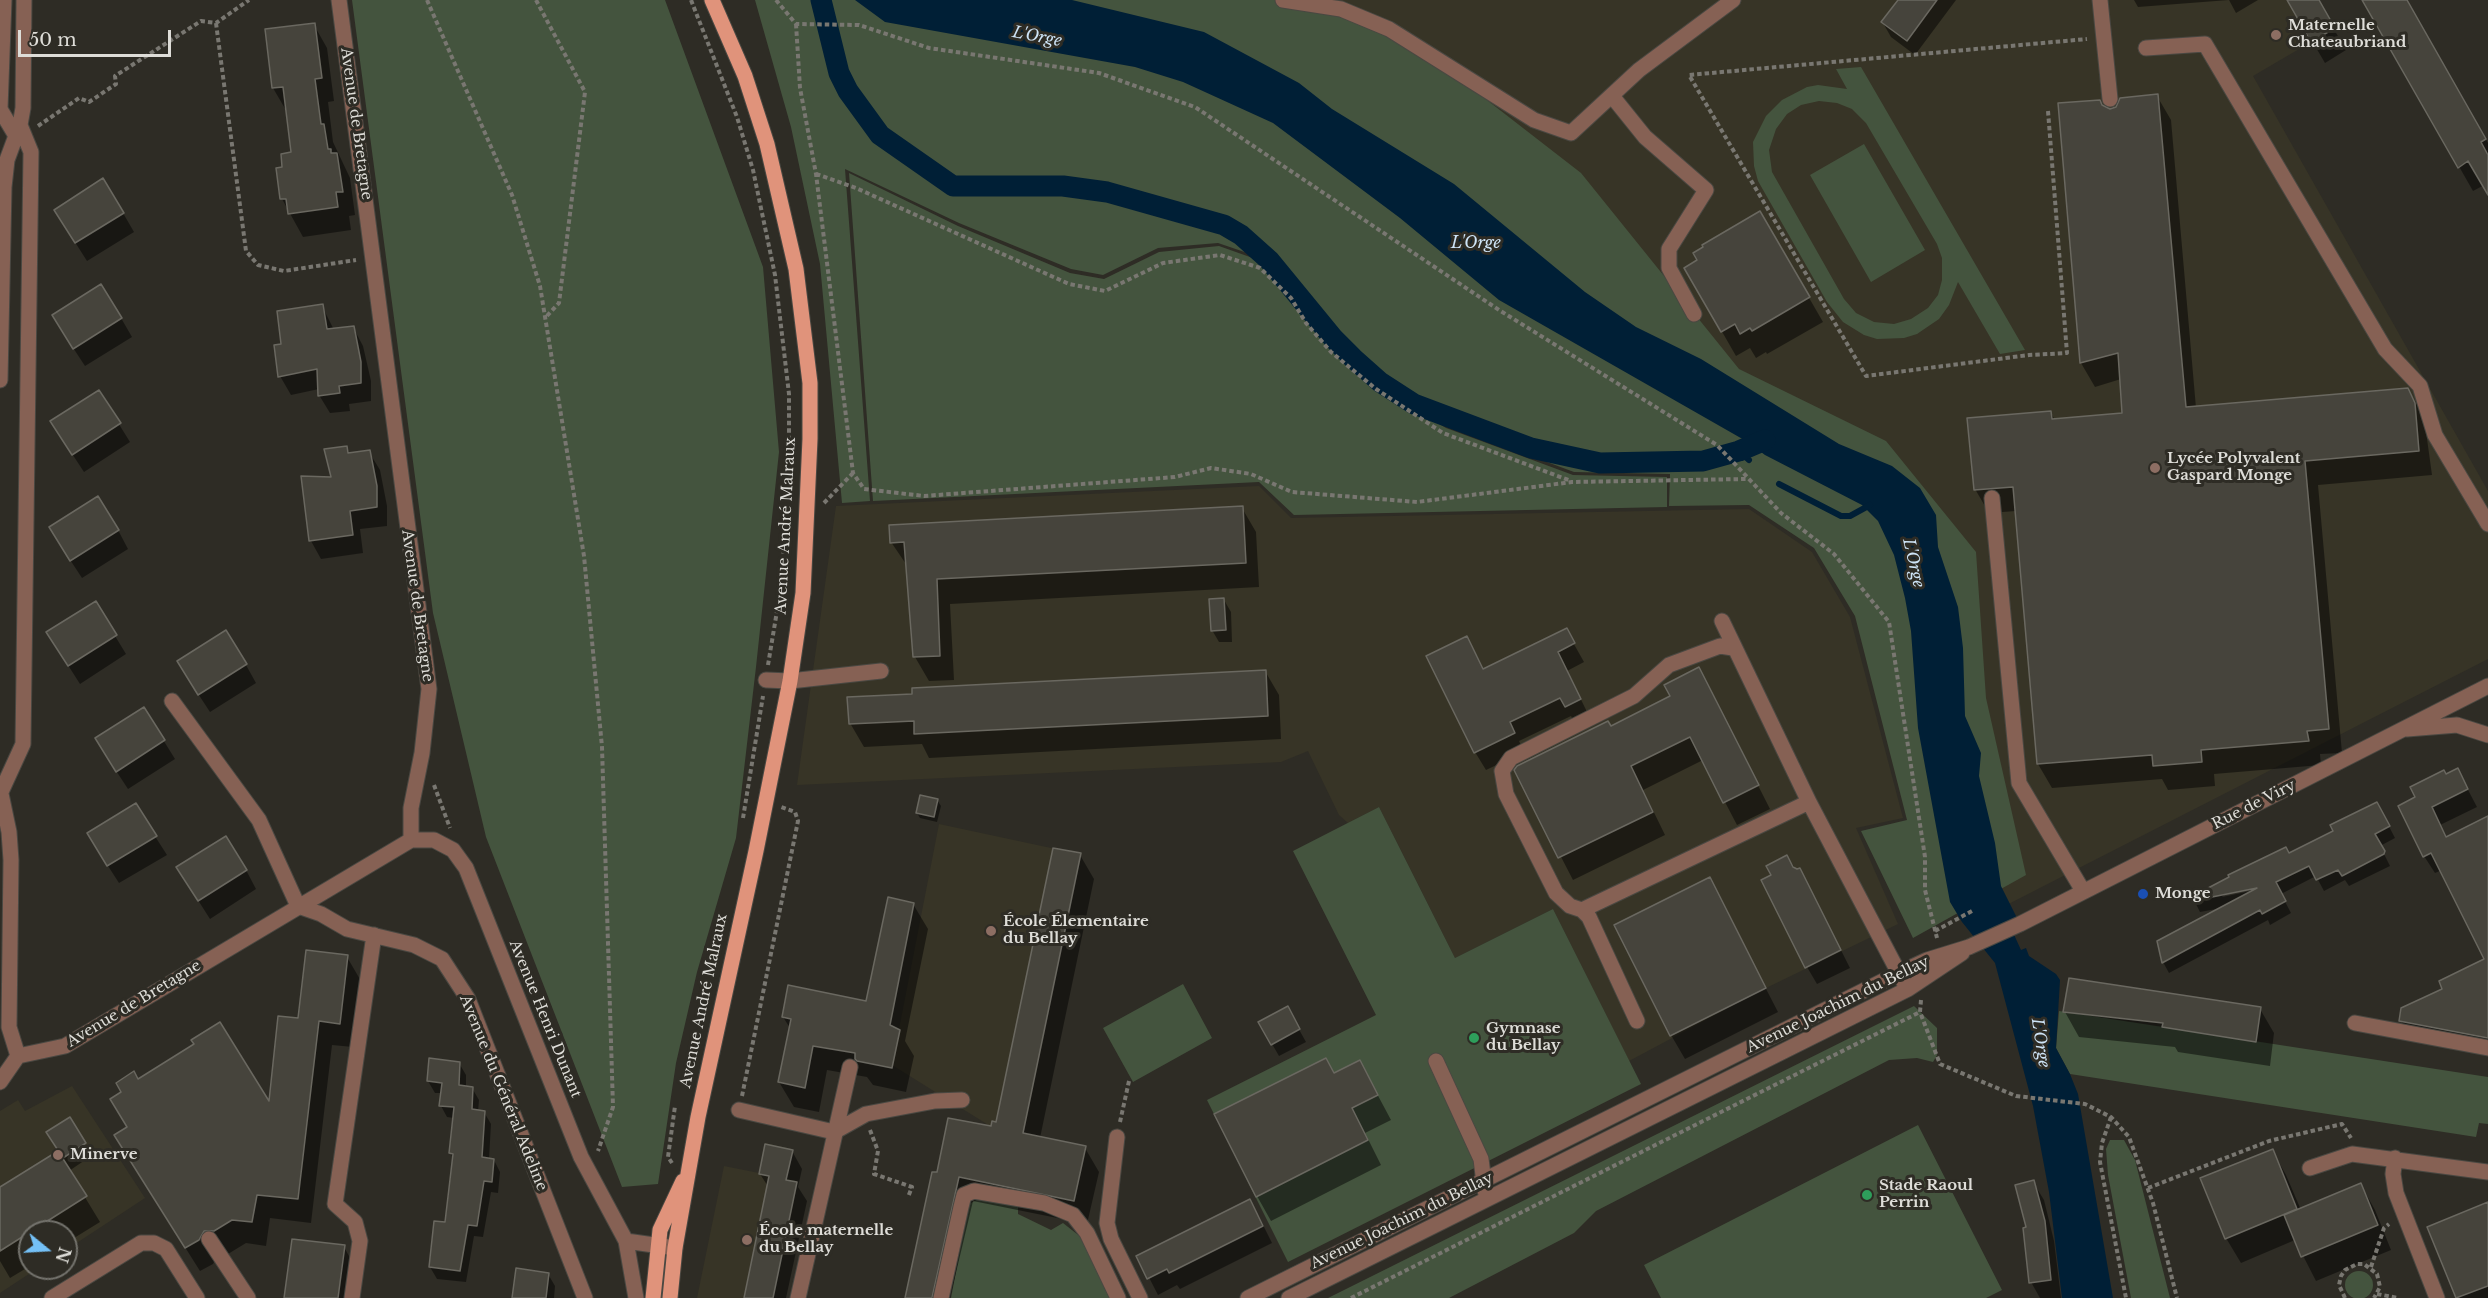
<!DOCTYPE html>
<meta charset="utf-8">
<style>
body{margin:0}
#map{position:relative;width:2488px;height:1298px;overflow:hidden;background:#2e2c25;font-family:"Libre Baskerville",serif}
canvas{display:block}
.north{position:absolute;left:18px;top:1220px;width:60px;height:60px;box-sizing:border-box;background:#2e2c25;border:2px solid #74736d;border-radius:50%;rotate:108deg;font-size:16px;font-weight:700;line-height:24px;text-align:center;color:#deddd8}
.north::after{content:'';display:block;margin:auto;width:21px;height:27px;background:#74c0f6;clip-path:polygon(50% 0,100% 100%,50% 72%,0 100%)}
.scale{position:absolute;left:18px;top:30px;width:153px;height:27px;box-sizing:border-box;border:3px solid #deddd8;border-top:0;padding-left:8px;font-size:18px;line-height:21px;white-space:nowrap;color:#deddd8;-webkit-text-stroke:4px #2e2c25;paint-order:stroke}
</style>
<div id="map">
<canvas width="2488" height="1298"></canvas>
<div class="north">N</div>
<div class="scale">50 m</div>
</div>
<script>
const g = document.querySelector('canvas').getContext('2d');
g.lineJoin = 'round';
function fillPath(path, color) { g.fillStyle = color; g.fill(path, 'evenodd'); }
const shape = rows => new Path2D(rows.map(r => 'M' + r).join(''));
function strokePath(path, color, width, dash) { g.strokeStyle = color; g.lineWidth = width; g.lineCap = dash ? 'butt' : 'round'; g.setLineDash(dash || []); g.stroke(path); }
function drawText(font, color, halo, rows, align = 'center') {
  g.font = font + ' "Libre Baskerville",serif'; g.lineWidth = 6; g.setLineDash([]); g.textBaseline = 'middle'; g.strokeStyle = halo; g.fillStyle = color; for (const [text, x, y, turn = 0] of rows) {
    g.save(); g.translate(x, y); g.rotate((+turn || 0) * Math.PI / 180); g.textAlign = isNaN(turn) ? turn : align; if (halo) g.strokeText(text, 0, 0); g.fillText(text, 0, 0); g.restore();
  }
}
fillPath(shape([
 [1107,0,2319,0,2335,28,2253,76,2488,491,2488,659,1987,915,1919,544],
 [1259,486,1291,518,1749,509,1812,552,1850,617,1903,818,1856,828,1898,924,1766,988,1629,1061,1553,909,1455,958,1379,807,1348,823,1339,815,1308,751,1281,762,797,785,836,506],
 [939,824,1079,854,1022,1132,990,1126,892,1065],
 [72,1086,145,1198,66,1250,66,1232,30,1232,30,1268,38,1268,0,1293,0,1111,18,1100,25,1111],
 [765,1143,792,1149,786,1179,798,1181,773,1298,697,1298,724,1166,759,1173]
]), '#373426');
fillPath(shape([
 [352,0,665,0,763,267,779,452,756,667,736,838,697,972,676,1063,658,1184,622,1187,486,837,433,613],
 [755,0,1296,0,1416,45,1581,173,1739,369,1886,441,1976,552,1986,698,2026,875,1913,938,1861,831,1907,820,1855,616,1814,548,1749,505,1669,506,1670,474,1574,472,1447,425,1379,383,1335,347,1311,320,1296,293,1265,259,1218,243,1158,248,1103,275,1071,269,959,223,845,169,870,501,842,503,820,264,791,127],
 [1861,67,2025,350,2000,354,1958,282,1949,305,1939,319,1917,334,1904,338,1877,339,1864,335,1843,322,1827,302,1758,181,1754,166,1753,142,1766,116,1782,100,1807,87,1818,85,1847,89,1836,69],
 [1819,101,1837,103,1852,109,1866,123,1937,244,1942,258,1942,280,1938,295,1928,308,1911,319,1894,324,1874,322,1856,313,1844,299,1772,172,1769,150,1776,129,1787,114,1801,105],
 [1864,144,1925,250,1871,282,1810,175],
 [849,173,958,226,1070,273,1104,279,1159,252,1219,246,1264,262,1294,295,1310,321,1333,348,1377,386,1446,428,1573,475,1667,477,1667,507,1294,515,1259,482,873,501],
 [1379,807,1455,958,1553,909,1641,1084,1288,1262,1207,1100,1376,1015,1293,851],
 [1183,984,1212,1038,1133,1082,1103,1028],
 [1914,1006,1937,1028,1937,1055,1933,1062,1917,1058,1889,1060,1596,1211,1574,1233,1449,1298,1328,1298],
 [2059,1011,2488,1077,2488,1124,2479,1123,2476,1137,2070,1074,2056,1048],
 [1918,1125,2002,1290,1986,1298,1661,1298,1644,1265],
 [2110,1140,2124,1140,2135,1160,2170,1298,2131,1298,2108,1175,2106,1149],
 [980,1198,1018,1205,1018,1214,1051,1230,1063,1223,1082,1238,1112,1298,951,1298,969,1204],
 '2345 1285a14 14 0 1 1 28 0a14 14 0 1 1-28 0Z'
]), '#44543e');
fillPath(shape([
 [855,0,1072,0,1204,32,1299,83,1332,109,1454,184,1585,292,1636,327,1701,359,1839,444,1892,466,1920,488,1936,515,1938,547,1958,607,1963,648,1965,716,1981,753,1979,776,1995,843,2001,886,2020,924,2011,928,2021,950,2026,948,2029,956,2056,974,2060,980,2056,1048,2070,1074,2078,1094,2113,1298,2062,1298,2049,1192,2033,1106,1995,963,1962,922,1950,902,1918,728,1911,631,1905,598,1894,555,1878,521,1862,505,1765,455,1746,441,1499,300,1400,218,1273,123,1183,82,1135,67,885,22]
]), '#001f36');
fillPath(shape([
 [1899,0,1956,0,1915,55,1891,37,1883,23],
 [2134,0,2258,0,2236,13,2229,0,2138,7],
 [2288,0,2317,0,2346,50,2325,63],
 [2364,0,2406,0,2488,143,2488,183,2473,191],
 [314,25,327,48,334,101,328,102,333,142,350,178,355,215,349,216,351,230,303,237,282,199,284,168,293,154,287,112,273,88,266,31],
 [2157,96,2171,120,2196,408,2408,389,2424,417,2432,475,2318,485,2342,753,2320,754,2321,765,2214,774,2215,786,2168,790,2162,779,2052,788,2038,764,2016,511,1989,513,1975,489,2051,413,2055,420,2124,414,2121,379,2095,387,2081,363,2060,105,2103,107,2110,110],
 [123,213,134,232,87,261,66,228],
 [1760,213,1823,322,1767,354,1766,352,1756,358,1750,348,1736,356,1686,269],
 [322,306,334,330,353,327,363,346,371,381,371,401,349,404,350,411,330,413,319,395,319,389,291,395,280,376,283,346],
 [121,318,132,337,85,366,64,334],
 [99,392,130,442,84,472,63,440],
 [346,448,350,454,369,452,380,470,387,506,387,526,360,529,363,553,321,559,311,541,303,478,332,479],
 [1242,508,1256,532,1259,587,950,604,954,680,929,681,915,657,908,567,891,542],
 [118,530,128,549,82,578,61,546],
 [1224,600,1231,612,1232,642,1219,642,1212,630],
 [95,603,126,654,80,684,59,651],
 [1566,630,1584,662,1567,671,1590,718,1576,725,1571,716,1519,741,1524,752,1486,770,1475,752,1477,656,1484,671],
 [246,665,256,683,210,712,189,680],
 [1699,669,1770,809,1737,825,1703,760,1643,790,1665,835,1573,880,1516,770,1672,697],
 [1265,671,1279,695,1281,739,929,758,922,744,864,747,850,723],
 [144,709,175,759,128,789,107,757],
 [2446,776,2467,788,2477,807,2440,825,2447,838,2488,817,2488,1052,2411,1039,2401,1021,2487,960,2442,870,2435,873,2424,856,2416,798],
 [937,800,941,806,937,822,920,818,917,813],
 [135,805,167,855,119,883,99,852],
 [2383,815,2395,838,2380,846,2390,866,2349,886,2345,880,2324,891,2316,876,2281,894,2291,913,2270,925,2268,920,2169,973,2163,962,2222,908,2200,912,2194,900,2289,855],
 [2264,885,2265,888,2222,897,2226,893],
 [1080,855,1094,879,1040,1138,1085,1148,1099,1172,1087,1224,973,1201,950,1298,907,1298,938,1174,998,1124],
 [1787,857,1809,887,1850,968,1817,984,1807,967,1773,876],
 [246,870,256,889,210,919,189,886],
 [1709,879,1778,1012,1685,1059,1671,1035],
 [913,904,928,929,905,1041,914,1056,906,1092,873,1085,867,1077,827,1070,819,1112,794,1107,779,1082,790,1028,783,1017,868,1002],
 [347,957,361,981,353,1047,332,1045,311,1223,270,1218,266,1246,246,1243,228,1254,218,1254,213,1264,200,1271,130,1160,129,1127,138,1081,270,1105,299,1020],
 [1287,1008,1306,1042,1279,1056,1260,1023],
 [2260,1009,2274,1033,2270,1066,2178,1052,2175,1047,2079,1037,2065,1012],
 [1360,1062,1391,1120,1365,1133,1381,1165,1271,1221,1257,1196,1334,1075],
 [459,1063,466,1075,466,1087,472,1088,479,1100,478,1112,484,1112,491,1124,489,1159,494,1160,500,1172,498,1193,491,1192,483,1237,474,1236,466,1282,437,1279,430,1267,446,1224,454,1159,450,1153,454,1118,447,1117,441,1106,442,1093,435,1093,428,1081],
 [69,1119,91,1156,69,1171,100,1222,66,1243,66,1232,30,1232,30,1266,10,1278,0,1261,0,1188,60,1151],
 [2272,1150,2286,1175,2301,1210,2361,1185,2375,1210,2391,1250,2316,1281,2295,1240,2241,1263,2226,1238],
 [792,1151,802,1169,798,1187,807,1201,786,1298,746,1298,769,1188,760,1174],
 [2033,1182,2044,1200,2054,1241,2061,1298,2040,1298,2031,1282,2028,1228],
 [2488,1206,2488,1298,2458,1298,2429,1228],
 [1259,1217,1272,1243,1180,1289,1177,1285,1158,1295,1138,1256],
 [344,1247,354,1265,350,1298,286,1298],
 [548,1274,555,1286,554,1298,514,1298]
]), '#0007');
strokePath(shape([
 [1739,451,1749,460],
 [1779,484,1841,516,1850,516,1870,505]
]), '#001f36', 6);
strokePath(shape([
 [821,0,839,73,848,91,880,135,953,186,1063,186,1107,192,1224,225,1241,235,1269,260,1333,338,1353,358,1380,382,1414,404,1531,448,1600,463,1703,461,1739,451,1765,440]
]), '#001f36', 21);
const building = shape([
 [1898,0,1937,0,1907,41,1881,22,1898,0],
 [2287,0,2319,0,2335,28,2311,42,2287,0],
 [2362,0,2407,0,2486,139,2481,142,2488,155,2488,195,2468,161,2458,168,2362,0],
 [315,23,322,78,315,79,321,124,324,124,328,149,331,149,331,153,337,153,343,192,336,192,338,207,288,214,286,199,280,199,276,168,282,167,281,154,291,152,283,87,272,88,265,29,315,23],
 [2158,94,2186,407,2408,388,2415,403,2419,451,2305,461,2329,729,2307,731,2309,741,2201,750,2202,762,2153,766,2152,755,2037,764,2013,487,1974,490,1967,418,2051,411,2052,419,2122,413,2118,353,2080,363,2058,103,2100,100,2102,105,2110,109,2116,107,2120,98,2158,94],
 [103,178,124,213,75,243,54,210,103,178],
 [1760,211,1810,297,1752,331,1750,328,1740,334,1735,324,1721,332,1684,268,1697,260,1693,253,1703,247,1702,245,1760,211],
 [101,284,122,318,73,349,52,315,101,284],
 [323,304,327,329,354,326,361,362,361,383,339,386,340,393,318,396,317,369,278,377,274,345,281,344,277,311,323,304],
 [99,390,121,423,72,455,50,421,99,390],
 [347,446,348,453,370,450,377,486,377,507,350,511,353,535,309,541,301,476,331,477,324,449,347,446],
 [98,496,119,530,70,561,49,527,98,496],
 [1243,506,1246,563,937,579,940,656,913,657,904,542,890,543,889,525,1243,506],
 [1224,598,1226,630,1211,631,1209,599,1224,598],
 [96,601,117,635,68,666,46,632,96,601],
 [1567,628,1575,643,1558,652,1581,699,1565,707,1560,698,1510,722,1515,733,1474,753,1426,656,1467,636,1483,669,1567,628],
 [226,630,247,664,198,695,177,661,226,630],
 [1699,667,1759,785,1723,803,1690,737,1631,766,1653,812,1558,858,1514,770,1517,766,1608,721,1611,726,1670,696,1664,685,1699,667],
 [1266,670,1268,716,914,734,914,721,849,724,847,697,912,694,912,688,1266,670],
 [144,707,165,740,116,772,95,738,144,707],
 [2458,768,2468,789,2432,807,2446,837,2488,816,2488,1038,2399,1021,2401,1008,2442,989,2439,981,2484,959,2431,853,2423,857,2398,806,2415,797,2410,787,2444,770,2446,774,2458,768],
 [920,795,938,799,934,817,916,813,920,795],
 [2377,802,2390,826,2375,834,2385,851,2384,854,2342,876,2338,870,2316,880,2309,866,2276,882,2286,901,2262,914,2260,910,2162,963,2157,941,2257,888,2192,901,2191,897,2229,877,2228,875,2286,847,2289,853,2333,831,2330,825,2377,802],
 [136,803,157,836,107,866,87,833,136,803],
 [226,836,247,870,198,901,176,867,226,836],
 [1053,848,1081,853,1023,1133,1086,1146,1074,1201,959,1177,932,1298,905,1298,932,1172,937,1172,948,1118,991,1126,992,1121,996,1122,1053,848],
 [1787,855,1793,867,1797,869,1800,868,1841,950,1805,968,1761,880,1771,875,1766,866,1787,855],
 [1710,877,1766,988,1670,1036,1614,925,1710,877],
 [888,897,914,903,890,1025,900,1030,892,1068,857,1061,855,1059,855,1053,813,1046,805,1088,778,1082,791,1019,782,1017,788,985,866,1001,888,897],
 [306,950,348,955,340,1024,319,1021,298,1199,257,1195,252,1222,232,1220,214,1231,204,1231,199,1240,185,1248,114,1135,127,1127,110,1099,121,1092,116,1083,134,1071,138,1079,194,1044,191,1040,220,1022,269,1101,278,1016,298,1018,306,950],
 [2069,978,2261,1007,2256,1042,2162,1027,2163,1023,2063,1012,2069,978],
 [1288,1006,1300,1029,1271,1045,1258,1022,1288,1006],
 [429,1058,460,1062,459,1085,473,1087,472,1109,485,1111,482,1157,494,1159,492,1182,484,1181,477,1226,468,1225,460,1271,429,1267,434,1221,445,1222,453,1154,449,1153,454,1107,439,1106,442,1083,427,1081,429,1058],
 [1326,1058,1334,1073,1360,1060,1378,1095,1352,1108,1368,1140,1256,1197,1214,1114,1326,1058],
 [70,1117,86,1143,63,1158,46,1132,70,1117],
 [765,1144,793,1150,786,1180,797,1182,773,1298,744,1298,769,1176,759,1174,765,1144],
 [2273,1149,2297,1209,2225,1239,2200,1178,2273,1149],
 [58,1151,87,1196,0,1251,0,1187,58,1151],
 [2034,1180,2045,1221,2051,1280,2029,1283,2023,1228,2026,1227,2015,1185,2034,1180],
 [2361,1183,2378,1225,2301,1257,2284,1215,2361,1183],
 [1250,1199,1263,1226,1169,1273,1167,1269,1147,1279,1136,1256,1250,1199],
 [2488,1202,2488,1286,2456,1298,2427,1227,2488,1202],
 [292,1239,345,1245,338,1298,284,1298,292,1239],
 [516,1268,549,1273,546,1298,512,1298,516,1268]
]);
fillPath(building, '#46443c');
strokePath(building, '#6a6860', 1.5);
const minor = shape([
 [4,0,0,109,16,136],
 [339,0,429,689,422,753,411,808,411,840],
 [1283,0,1341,9,1389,29,1534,120,1571,133,1639,70,1733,0],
 [2100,0,2110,99],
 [2146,48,2205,44,2385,349,2420,386,2435,435,2488,524],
 [1612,96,1645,137,1706,190,1669,249,1669,268,1694,314],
 [0,380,4,187,7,160,20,125,23,108,24,0],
 [1992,498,2019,783,2083,891],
 [1722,621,1809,802],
 [766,680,790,681,881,671],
 [172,701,259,820,298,906,321,914,347,929,414,945,442,959,468,999,585,1298],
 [2407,729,2457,725,2488,735],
 [0,789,9,832,11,860,9,1027,18,1056],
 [1,792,23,744,31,152,20,125],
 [411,840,434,840,453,850,466,868,581,1157,626,1241,636,1298],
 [1582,910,1809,802,1903,981],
 [1637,1021,1589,917,1582,910,1570,906,1556,893,1506,794,1502,771,1511,758,1634,696,1669,665,1720,646,1733,648],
 [2355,1023,2488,1048],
 [1436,1061,1481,1159,1485,1191],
 [0,1082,18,1056,65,1046,411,840],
 [739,1110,834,1132,866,1114,935,1101,962,1100],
 [1117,1137,1107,1223,1111,1239,1140,1298],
 [2395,1158,2393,1174,2396,1193,2437,1298],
 [2310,1168,2352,1154,2488,1172],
 [209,1239,248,1298],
 [626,1241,675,1248],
 [52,1298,141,1243,154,1243,166,1249,197,1298],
 [352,1298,360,1241,355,1222,335,1204,374,935],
 [798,1298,850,1067],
 [941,1298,961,1207,964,1195,974,1191,1044,1203,1073,1215,1087,1233,1118,1298],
 [1248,1298,1899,973,1927,960,1969,947,2020,924,2488,686],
 [1289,1298,1908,989,1962,953]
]);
const major = shape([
 [653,1298,660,1230,683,1181],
 [670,1298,675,1248,698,1117,756,851,790,681,803,593,810,439,810,383,796,269,767,144,745,76,712,0]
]);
strokePath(minor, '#4a4842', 17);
strokePath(major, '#4a4842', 17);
strokePath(shape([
 [427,0,512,195,540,286,584,556,602,747,613,1107,598,1151],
 [536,0,585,92,559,303,546,317],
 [691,0,737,117,753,170,775,275,789,394,789,474],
 [776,0,796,24,859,25,929,48,1099,73,1195,107,1499,310,1717,445,1781,513,1834,554,1889,622,1925,857,1925,890,1937,938],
 [216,23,246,251,258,265,284,271,356,260],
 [796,24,800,88,816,174,853,473,864,489,924,496,1175,477,1211,468,1251,474,1292,492,1417,502,1572,482,1746,479],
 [2048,111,2067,353,2029,355,1866,376,1689,75,2087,39],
 [38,126,79,98,89,102,116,84,115,76,201,21,216,23,249,0],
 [816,174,856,188,1069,284,1105,291,1163,263,1220,255,1260,268,1291,298,1306,323,1331,352,1376,389,1443,433,1571,481],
 [824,503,853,473],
 [768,665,780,593,787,508],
 [434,785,450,828],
 [743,818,763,696],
 [1935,931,1972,911],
 [1921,1000,1920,1012,1940,1064,2016,1096,2085,1104,2111,1117,2129,1137,2153,1203,2177,1298],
 [742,1096,798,821,795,812,781,807],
 [2111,1117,2102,1143,2100,1162,2126,1298],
 [1120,1122,1129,1081],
 [870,1130,878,1151,874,1174,912,1187,908,1197],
 [672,1163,668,1157,675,1106],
 [2148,1188,2269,1141,2342,1124,2351,1138],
 [2371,1267,2384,1228,2389,1224],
 [2377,1294,2398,1298],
 [1351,1298,1920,1012],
 [2345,1298,2339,1285,2341,1276,2345,1270,2357,1264,2364,1264,2377,1274,2380,1287,2374,1298]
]), '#797771', 4, [4.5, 3]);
strokePath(minor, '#866154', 15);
strokePath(major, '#e0937b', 15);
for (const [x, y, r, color] of [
 [2276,35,6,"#8d6e63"],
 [2155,468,6,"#8d6e63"],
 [2143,894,6,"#1a4fb4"],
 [991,931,6,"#8d6e63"],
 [1474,1038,6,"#2e9e5b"],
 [58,1155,6,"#8d6e63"],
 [1867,1195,6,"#2e9e5b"],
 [747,1240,6,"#8d6e63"]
]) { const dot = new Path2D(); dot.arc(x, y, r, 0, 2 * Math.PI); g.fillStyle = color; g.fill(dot); strokePath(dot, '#2e2c25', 2); }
drawText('bold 15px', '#deddd8', '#2e2c25', [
 ["Maternelle",2288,26],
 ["Chateaubriand",2288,43],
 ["Lycée Polyvalent",2167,459],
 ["Gaspard Monge",2167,476],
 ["Monge",2155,894],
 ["École Élementaire",1003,922],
 ["du Bellay",1003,939],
 ["Gymnase",1486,1029],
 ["du Bellay",1486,1046],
 ["Minerve",70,1155],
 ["Stade Raoul",1879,1186],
 ["Perrin",1879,1203],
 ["École maternelle",759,1231],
 ["du Bellay",759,1248]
], 'left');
drawText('15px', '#deddd8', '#2e2c25', [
 ["Avenue de Bretagne",356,124,82],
 ["Avenue André Malraux",786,526,-87],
 ["Avenue de Bretagne",417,606,82],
 ["Rue de Viry",2254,805,-27],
 ["Avenue André Malraux",704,1001,-78],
 ["Avenue de Bretagne",134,1004,-31],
 ["Avenue Joachim du Bellay",1838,1005,-26],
 ["Avenue Henri Dunant",545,1019,68],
 ["Avenue du Général Adeline",503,1093,68],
 ["Avenue Joachim du Bellay",1402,1221,-26]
]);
drawText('italic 16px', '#cee4f7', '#2e2c25', [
 ["L'Orge",1037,37,11],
 ["L'Orge",1476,243],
 ["L'Orge",1913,563,77],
 ["L'Orge",2040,1043,81]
]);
</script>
